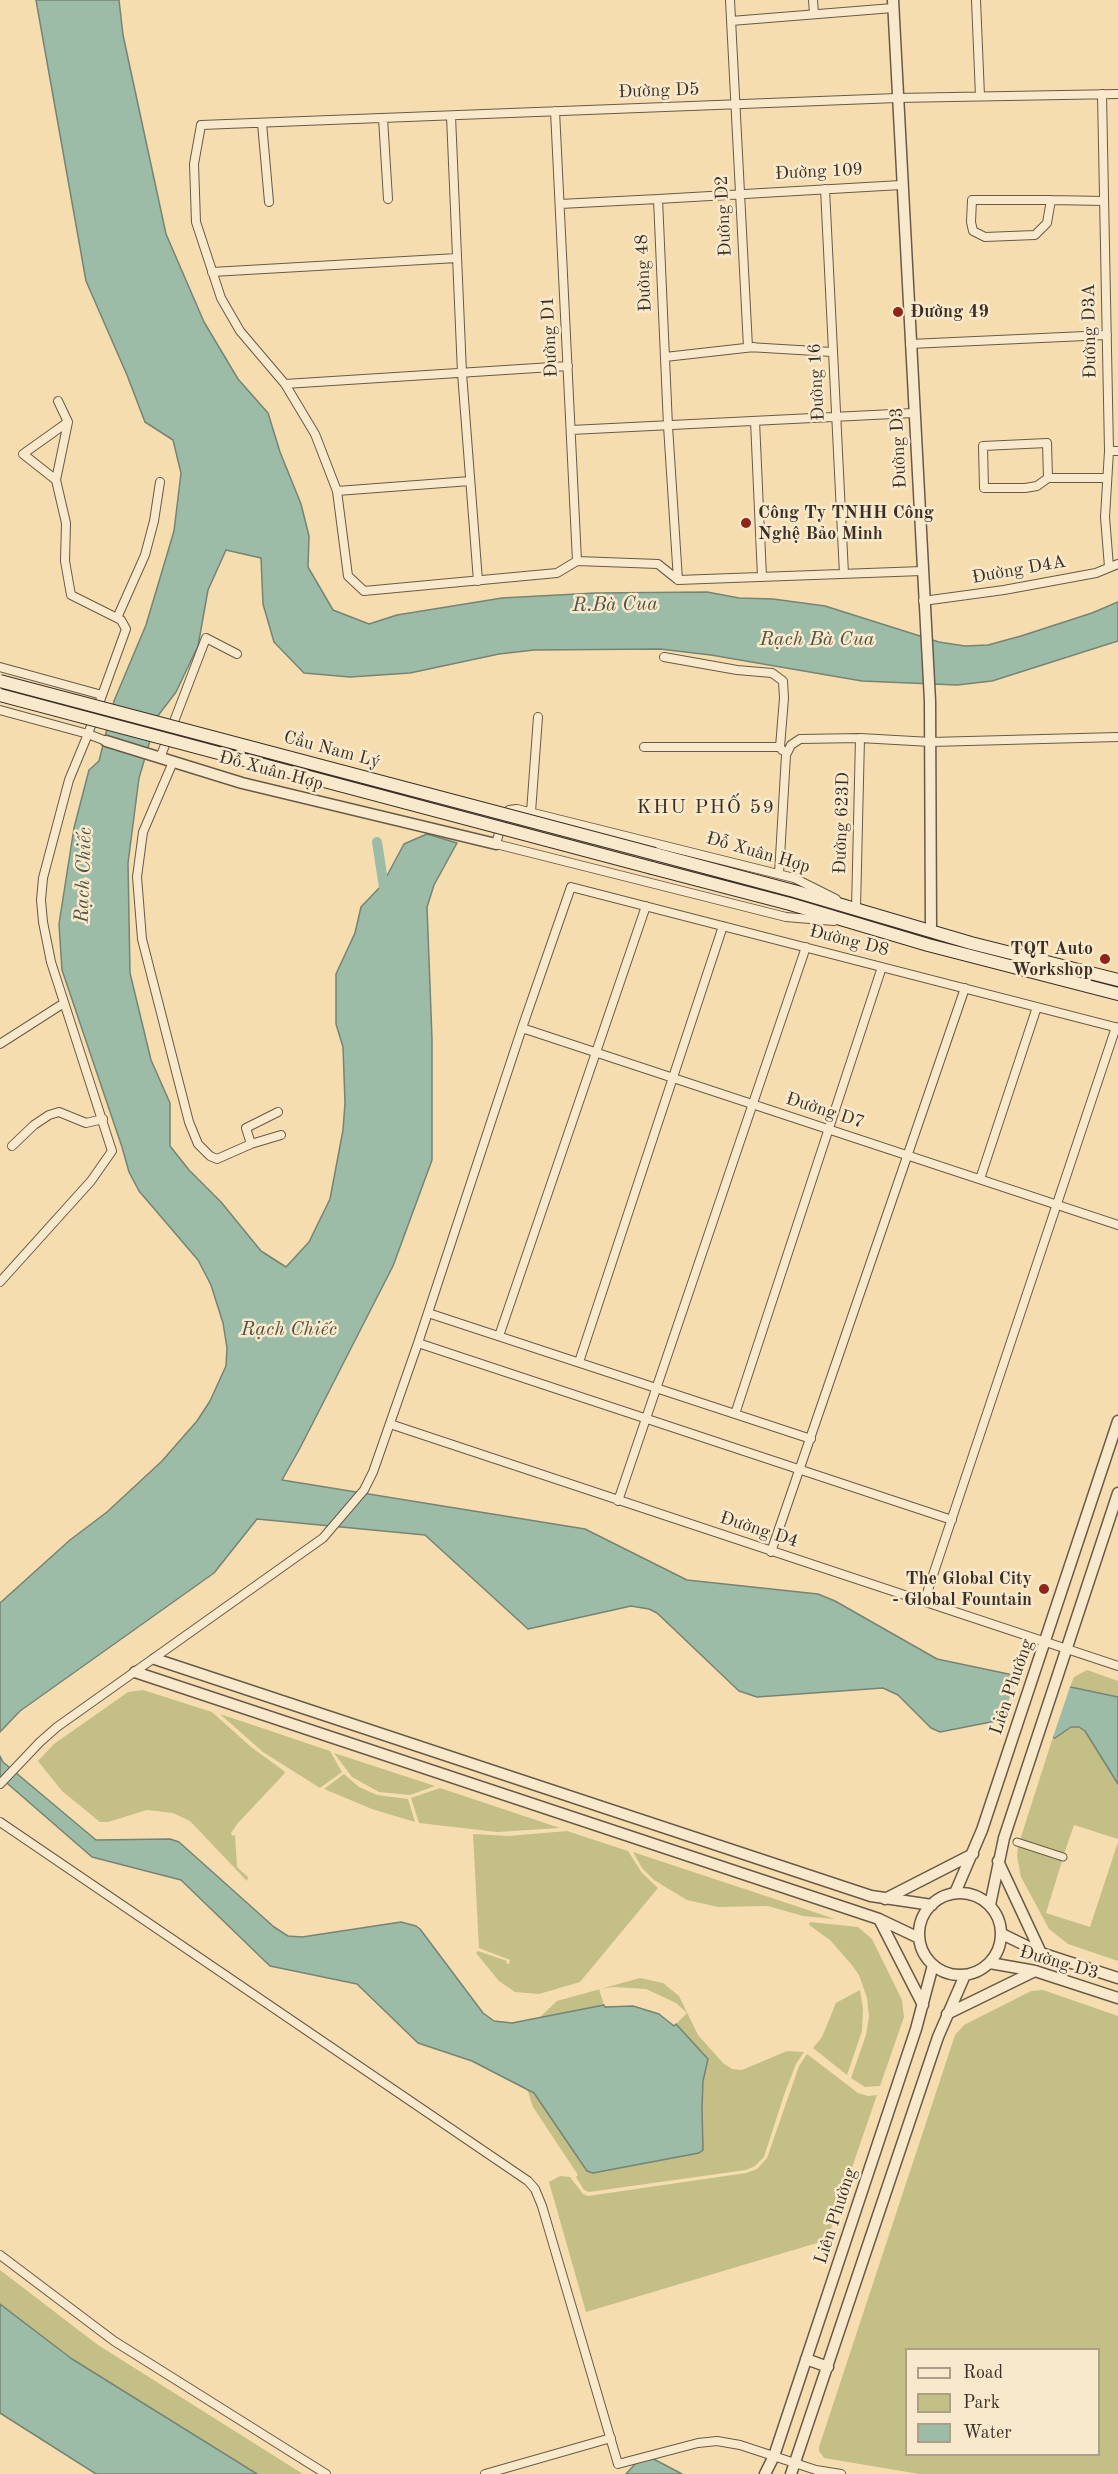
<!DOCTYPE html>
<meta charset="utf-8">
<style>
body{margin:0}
#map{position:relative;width:1118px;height:2474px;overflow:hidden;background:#f6ddb0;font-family:"Old Standard TT",serif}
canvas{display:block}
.legend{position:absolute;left:905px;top:2348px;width:195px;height:108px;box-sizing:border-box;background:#f9e9cc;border:2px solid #ac9f8a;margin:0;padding:8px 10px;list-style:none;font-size:18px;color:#392f26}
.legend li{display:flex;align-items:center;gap:12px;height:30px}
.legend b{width:30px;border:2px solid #ac9f8a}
</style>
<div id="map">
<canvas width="1118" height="2474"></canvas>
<ul class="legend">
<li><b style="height:8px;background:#f9e9cc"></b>Road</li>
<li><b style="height:16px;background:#c3bf87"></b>Park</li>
<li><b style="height:16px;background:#9dbca8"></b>Water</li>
</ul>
</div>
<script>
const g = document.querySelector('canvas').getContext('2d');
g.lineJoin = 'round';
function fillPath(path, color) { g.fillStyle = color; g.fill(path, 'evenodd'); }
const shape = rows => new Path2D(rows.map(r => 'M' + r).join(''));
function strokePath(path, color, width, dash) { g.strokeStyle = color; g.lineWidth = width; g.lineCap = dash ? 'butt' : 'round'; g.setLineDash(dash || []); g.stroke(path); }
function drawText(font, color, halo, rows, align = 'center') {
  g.font = font + ' "Old Standard TT",serif'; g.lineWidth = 5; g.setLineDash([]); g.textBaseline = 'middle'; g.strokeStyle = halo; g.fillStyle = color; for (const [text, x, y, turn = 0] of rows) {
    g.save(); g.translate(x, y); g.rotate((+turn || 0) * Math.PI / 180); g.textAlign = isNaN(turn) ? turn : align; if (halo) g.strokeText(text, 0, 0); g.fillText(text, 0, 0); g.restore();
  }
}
fillPath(shape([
 [1087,1670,1118,1681,1118,1697,1070,1687,1074,1677],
 [143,1690,212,1712,251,1747,284,1771,285,1773,238,1823,231,1833,232,1836,235,1835,237,1867,248,1877,247,1881,190,1821,173,1813,147,1810,108,1822,100,1822,62,1791,38,1761,54,1744,128,1692],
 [220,1714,330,1751,342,1772,320,1788,263,1752],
 [1075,1726,1085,1731,1118,1784,1118,1839,1074,1825,1064,1854,1020,1840,1053,1737],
 [334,1753,435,1786,410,1795,379,1792,352,1777],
 [344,1774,359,1787,377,1795,408,1799,415,1822,372,1809,324,1789],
 [440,1788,560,1828,497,1832,419,1823,411,1798],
 [567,1831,628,1851,642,1873,658,1888,580,1982,539,1994,515,1992,499,1981,476,1953,478,1951,507,1961,506,1963,509,1964,510,1960,479,1948,473,1834,509,1836],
 [1118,1842,1118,1961,1068,1944,1049,1929,1021,1877,1017,1856,1018,1846,1062,1861,1046,1913,1090,1927],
 [633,1852,835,1919,803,1916,768,1906,718,1907,687,1900,654,1880,642,1868],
 [810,1922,858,1927,872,1939,902,2000,904,2017,880,2086,865,2087,851,2078,866,2035,869,2016,867,1998,859,1975,851,1964,830,1940,809,1925],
 [640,1978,663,1983,679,1996,698,2035,723,2063,732,2069,742,2070,787,2051,804,2052,796,2064,784,2095,764,2157,755,2166,746,2170,589,2192,584,2190,576,2177,578,2175,533,2107,527,2089,537,2097,585,2169,593,2173,701,2152,703,2081,708,2059,676,2024,687,2013,676,2003,646,1989,614,1987,599,1989,604,2005,539,2018,557,2001],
 [860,1990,863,2009,862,2031,847,2075,813,2048,822,2037,836,2003],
 [1043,1990,1118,2016,1118,2474,919,2474,824,2458,819,2451,819,2447,955,2035,964,2025,1031,1991],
 [906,2350,1098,2350,1098,2454,906,2454],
 [807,2054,858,2093,868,2096,877,2095,827,2240,586,2312,549,2182,560,2176,570,2177,583,2194,588,2196,746,2173,757,2169,767,2158,799,2066],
 [0,2270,98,2345,303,2474,257,2474,72,2359,0,2304]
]), '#c3bf87');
const water = shape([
 [36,0,119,0,123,35,166,234,204,322,238,379,268,413,280,452,301,504,309,536,308,567,333,610,369,624,397,615,502,598,595,593,707,592,739,598,773,599,825,606,939,642,965,646,988,645,1021,636,1092,613,1118,602,1118,641,992,681,957,685,862,681,711,655,660,649,534,650,499,654,410,673,350,677,304,673,274,642,263,604,261,558,226,550,208,590,198,646,176,692,157,717,139,778,128,863,130,973,151,1060,170,1103,170,1146,189,1170,221,1202,261,1251,286,1267,309,1242,330,1199,343,1130,345,1103,343,1047,336,1024,336,974,355,933,361,907,382,885,404,844,427,834,457,843,434,885,427,907,432,1039,432,1160,393,1266,300,1448,282,1480,585,1529,687,1580,818,1594,835,1601,937,1659,1118,1697,1118,1784,1085,1731,1079,1727,1071,1727,1055,1738,1001,1720,940,1732,931,1728,898,1695,883,1688,757,1697,739,1691,657,1613,649,1609,631,1606,528,1629,425,1535,257,1519,214,1573,20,1711,0,1732,0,1603,70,1540,107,1512,162,1461,197,1421,210,1401,226,1366,227,1348,223,1323,211,1285,198,1260,139,1191,129,1172,122,1147,62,970,59,924,74,828,89,770,99,761,114,701,146,625,174,531,181,473,173,440,145,422,127,375,86,281,36,0],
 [0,1756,3,1762,96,1840,170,1839,179,1842,274,1927,288,1936,302,1937,401,1922,416,1926,420,1929,483,2013,494,2021,512,2023,604,2005,605,2007,633,2006,659,2014,674,2026,676,2024,708,2059,703,2081,702,2108,703,2150,699,2153,593,2173,587,2171,534,2093,472,2061,418,2043,357,1984,270,1966,181,1880,92,1857,0,1777,0,1756],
 [0,2304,72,2359,257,2474,96,2474,0,2413,0,2304],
 [644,2454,682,2474,626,2474,644,2454]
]);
fillPath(water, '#9dbca8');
strokePath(water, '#758474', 1.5);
fillPath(shape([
 [1018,1673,1071,1684,1052,1740,1001,1723]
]), '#f6ddb0');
strokePath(shape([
 [377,842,385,894]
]), '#9dbca8', 10);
const pedestrian = shape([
 [1017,1842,1063,1857]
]);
const minor = shape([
 [730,0,748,347,832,352],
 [813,0,814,14],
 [976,0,980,96],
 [731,21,893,8],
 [1102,94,1109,451,1105,517,1109,567],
 [555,111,577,561],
 [451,116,462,373,478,581],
 [383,118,388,199],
 [262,123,269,202],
 [825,189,844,574],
 [1051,200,1047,223,1035,235,985,237,973,231,971,222,972,200,1051,200,1104,201],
 [560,204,658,199],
 [212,272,457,258],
 [910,344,1107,335],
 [665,357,754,347],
 [285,384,568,366],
 [755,421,762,577],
 [571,430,913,413],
 [1109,451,1118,451],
 [1048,478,1047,443,983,446,984,488,1025,488,1037,486,1048,478,1107,478],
 [56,480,68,422,58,401],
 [337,491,470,481],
 [922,571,678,580,658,564,577,561,557,573,364,591,348,576,337,491,315,434,285,384,240,331,221,298,196,222,194,164,201,125,897,98,1118,94],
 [678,580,668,426,658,199,901,185],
 [923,601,1004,590,1096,573,1118,564],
 [117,618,145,555,154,521,160,482],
 [664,657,737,670,772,673,783,681,784,698,780,747],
 [0,667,102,695],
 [0,710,88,734,106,741],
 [644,747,780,747,782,750],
 [160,758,206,638,237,654],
 [173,762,143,832,137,877,142,939,189,1122,198,1144,210,1156,217,1159,251,1144,281,1135],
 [531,812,538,717],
 [779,874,786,755,791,745,800,739,860,738,931,742,1118,737],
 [853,908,856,909,860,738],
 [834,921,786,917,496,844,504,815,509,810,517,809,794,878,836,899],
 [522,1028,1118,1225],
 [0,1044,64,1003],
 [251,1144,246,1128,278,1112],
 [12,1146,34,1125,49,1115,59,1112,86,1123,103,1119],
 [980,1179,1037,1007],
 [0,1282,91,1181,112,1151,51,962,43,922,41,900,43,878,69,780,88,734,126,629,121,620,71,595,65,561,66,523,56,480,23,454,68,422],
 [428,1313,811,1439],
 [499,1336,646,906],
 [418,1343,952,1520],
 [579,1362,723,926],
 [735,1414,882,967],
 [390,1424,1118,1666],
 [618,1501,806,947],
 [771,1552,965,988],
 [924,1602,1116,1027],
 [0,1784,40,1742,57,1727,323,1538,364,1490,373,1472,418,1343,522,1028,571,887,1118,1028],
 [0,1822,528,2181,535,2189,542,2206,618,2464,698,2443,717,2441,740,2445,816,2470,841,2474],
 [0,2255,114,2341,326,2474],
 [485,2474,611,2438]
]);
const tertiary = shape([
 [893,0,930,701,931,931],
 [106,741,242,783,496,844],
 [155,1659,871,1896,932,1905],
 [135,1672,879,1919,919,1938],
 [998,1861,1041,1953],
 '919 1934a41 41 0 1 1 82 0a41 41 0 1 1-82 0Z',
 [955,1893,982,1830,1118,1421],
 [885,1899,973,1854],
 [990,1905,1004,1838,1118,1493],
 [879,1919,923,2005],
 [1002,1934,1041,1953,1118,1978],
 [990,1963,1035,1971,1118,1998],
 [947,2014,1035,1971],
 [806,2359,828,2367],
 [765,2474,774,2456,916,2029,933,1965],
 [791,2474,938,2037,965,1975]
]);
const secondary = shape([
 [655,854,794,891,971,943,1118,980],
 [652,868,790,904,928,945,1118,994]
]);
strokePath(pedestrian, '#685a48', 9);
strokePath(minor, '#685a48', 10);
strokePath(tertiary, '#685a48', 13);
strokePath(secondary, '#392f26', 14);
strokePath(pedestrian, '#f9e9cc', 7);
strokePath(minor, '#f9e9cc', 8);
strokePath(tertiary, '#f9e9cc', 10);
strokePath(secondary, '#f9e9cc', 12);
const secondaryBridge = shape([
 [0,681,655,854],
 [0,695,652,868]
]);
strokePath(secondaryBridge, '#392f26', 14, []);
strokePath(secondaryBridge, '#f9e9cc', 12);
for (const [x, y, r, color] of [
 [898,312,6,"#8f2418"],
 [746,523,6,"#8f2418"],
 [1105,959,6,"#8f2418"],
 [1044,1589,6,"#8f2418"]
]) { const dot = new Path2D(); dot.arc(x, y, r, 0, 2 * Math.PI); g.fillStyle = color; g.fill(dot); strokePath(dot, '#f9e9cc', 2); }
drawText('18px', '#392f26', '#f9e9cc', [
 ["Đường D5",659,91,-2],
 ["Đường 109",819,172,-3],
 ["Đường D2",724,216,-93],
 ["Đường 48",644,273,-93],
 ["Đường D3A",1090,331,-91],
 ["Đường D1",550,337,-93],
 ["Đường 16",817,382,-93],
 ["Đường D3",899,448,-93],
 ["Đường D4A",1019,570,-10],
 ["Cầu Nam Lý",332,750,15],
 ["Đỗ Xuân Hợp",271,771,15],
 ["Đường 623D",842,823,-88],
 ["Đỗ Xuân Hợp",758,853,16],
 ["Đường D8",849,941,14],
 ["Đường D7",825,1111,18],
 ["Đường D4",759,1530,18],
 ["Liên Phường",1012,1687,-71],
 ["Đường D3",1059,1963,16],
 ["Liên Phường",836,2216,-72]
]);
drawText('bold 18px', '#392f26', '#f9e9cc', [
 ["Đường 49",910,312],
 ["Công Ty TNHH Công",758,513],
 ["Nghệ Bảo Minh",758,534],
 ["TQT Auto",1093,949,"right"],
 ["Workshop",1093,970,"right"],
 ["The Global City",1032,1579,"right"],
 ["- Global Fountain",1032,1600,"right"]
], 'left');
drawText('italic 20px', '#525246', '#f9e9cc', [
 ["R.Bà Cua",615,605,-1],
 ["Rạch Bà Cua",817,640],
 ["Rạch Chiếc",84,875,-88],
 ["Rạch Chiếc",289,1330]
]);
g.letterSpacing = '1.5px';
drawText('20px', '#392f26', '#f9e9cc', [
 ["KHU PHỐ 59",706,808]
]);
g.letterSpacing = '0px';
</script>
